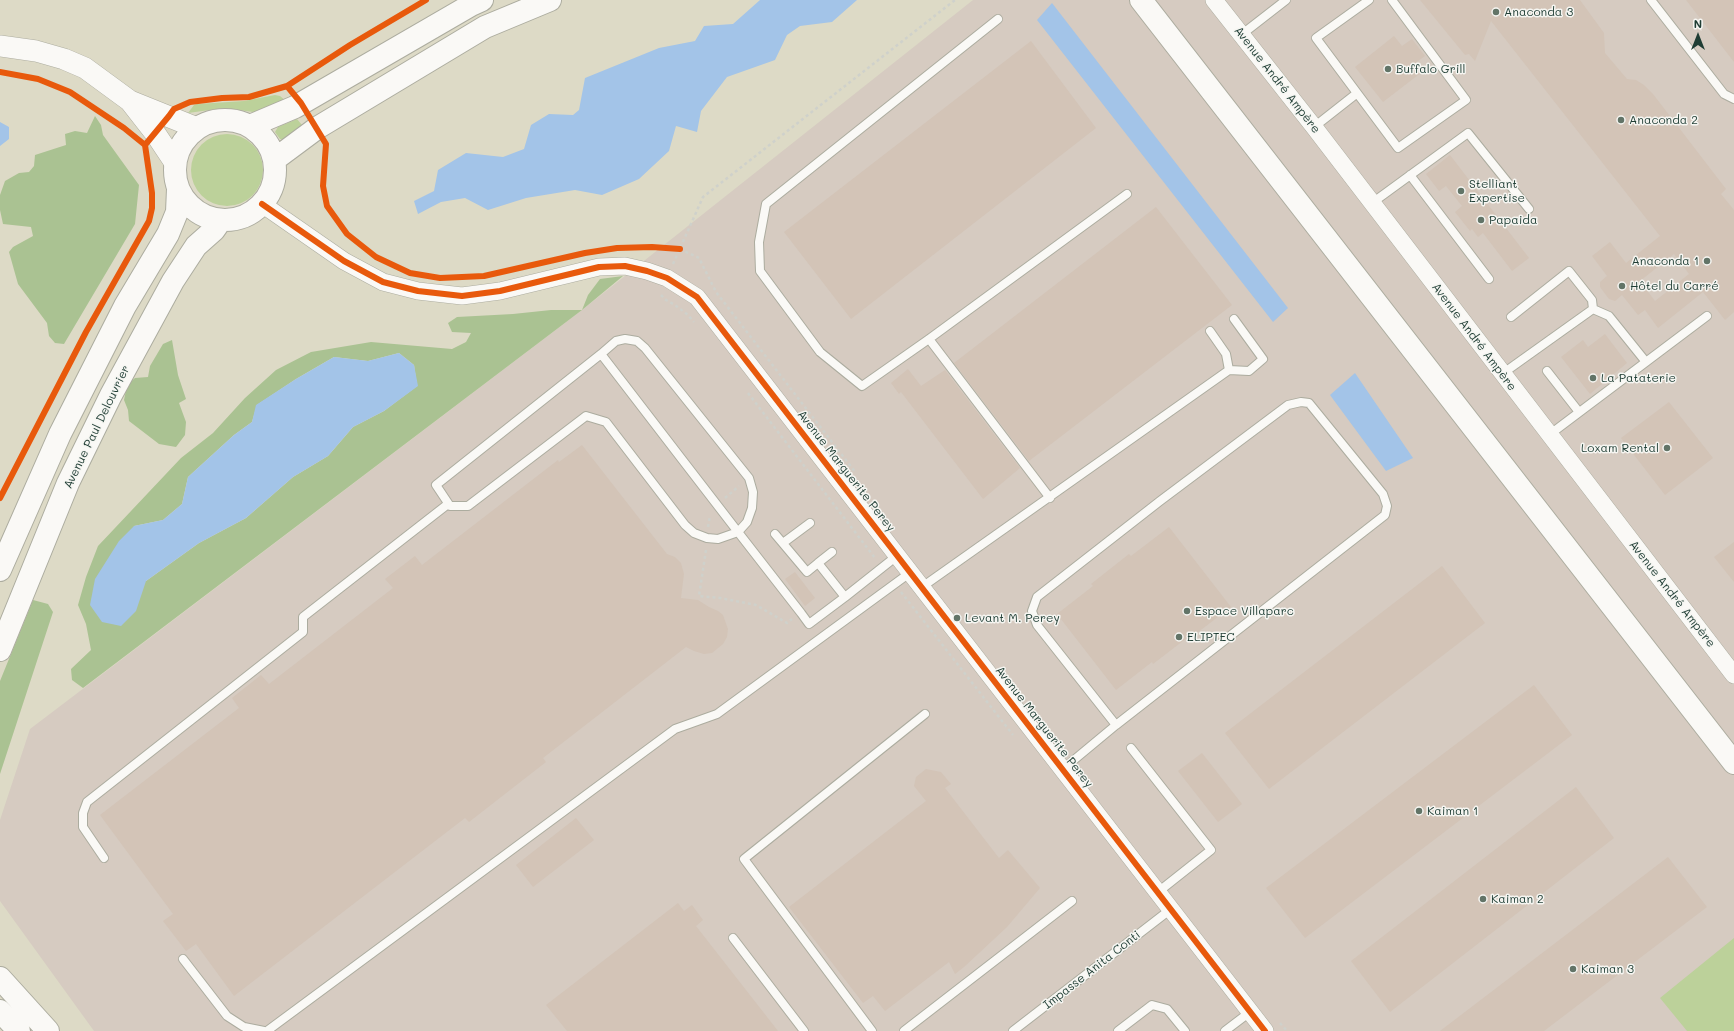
<!DOCTYPE html>
<meta charset="utf-8">
<style>
body{margin:0}
#map{position:relative;width:1734px;height:1031px;overflow:hidden;background:#dddac6;font-family:Mali,sans-serif}
canvas{display:block}
.north{position:absolute;left:1678px;top:16px;width:40px;height:40px;-webkit-text-stroke:3px #f6f6f2;paint-order:stroke;rotate:0deg;font-size:11px;font-weight:700;line-height:16px;text-align:center;color:#1f3d34}
.north::after{content:'';display:block;margin:auto;width:14px;height:18px;background:#1f3d34;clip-path:polygon(50% 0,100% 100%,50% 72%,0 100%)}
</style>
<div id="map">
<canvas width="1734" height="1031"></canvas>
<div class="north">N</div>
</div>
<script>
const g = document.querySelector('canvas').getContext('2d');
g.lineJoin = 'round';
function fillPath(path, color) { g.fillStyle = color; g.fill(path, 'evenodd'); }
const shape = rows => new Path2D(rows.map(r => 'M' + r).join(''));
function strokePath(path, color, width, dash) { g.strokeStyle = color; g.lineWidth = width; g.lineCap = dash ? 'butt' : 'round'; g.setLineDash(dash || []); g.stroke(path); }
function drawText(font, color, halo, rows, align = 'center') {
  g.font = font + ' Mali,sans-serif'; g.lineWidth = 3; g.setLineDash([]); g.textBaseline = 'middle'; g.strokeStyle = halo; g.fillStyle = color; for (const [text, x, y, turn = 0] of rows) {
    g.save(); g.translate(x, y); g.rotate((+turn || 0) * Math.PI / 180); g.textAlign = isNaN(turn) ? turn : align; if (halo) g.strokeText(text, 0, 0); g.fillText(text, 0, 0); g.restore();
  }
}
fillPath(shape([
 [973,0,1734,0,1734,1031,94,1031,0,901,0,820,30,729,582,310]
]), '#d6cbc1');
fillPath(shape([
 [275,95,280,96,286,101,263,111,253,112,224,108,188,113,194,105,197,104,244,101],
 [297,119,302,125,285,140,280,139,275,132,278,127],
 '191 170a36 36 0 1 1 72 0a36 36 0 1 1-72 0Z',
 [1734,938,1734,1031,1687,1031,1660,998]
]), '#bcd19a');
fillPath(shape([
 [95,116,101,125,103,135,139,185,135,224,64,344,55,343,49,336,47,323,18,284,9,252,13,247,33,236,31,227,3,224,0,210,0,195,5,181,19,173,29,172,34,166,35,155,66,145,65,134,75,131,87,133],
 [623,276,582,310,83,688,72,680,71,669,91,650,86,624,78,605,86,577,98,546,181,458,213,433,245,398,276,370,311,352,371,342,452,349,466,342,471,333,452,332,448,323,457,317,513,314,551,310,582,310,588,295,600,279],
 [399,353,414,365,417,386,384,411,353,427,328,456,293,477,246,518,199,543,146,581,134,526,163,520,182,504,188,477,234,435,252,422,257,405,296,379,334,357,368,361],
 [172,340,178,375,186,399,179,403,186,422,185,435,176,447,159,444,129,421,128,410,124,400,127,385,135,378,148,377,150,366,163,344],
 [33,600,48,604,53,612,0,774,0,681]
]), '#aac292');
fillPath(shape([
 [760,0,857,0,832,22,800,26,787,35,775,60,727,77,701,111,697,132,676,126,669,151,639,179,602,195,575,190,526,198,488,210,465,198,441,202,418,214,414,201,434,191,438,170,466,153,503,157,524,149,531,125,549,114,573,115,579,110,585,78,659,48,695,41,704,26,733,24],
 [1052,3,1288,308,1273,322,1037,20],
 [0,122,9,127,9,139,0,146],
 [399,353,414,365,418,386,384,411,353,427,328,456,293,477,246,518,199,543,146,581,136,611,121,626,102,622,90,605,95,579,119,541,134,526,163,520,182,504,188,477,234,435,252,422,256,405,296,379,334,357,368,361],
 [1355,373,1413,458,1386,471,1330,395]
]), '#a3c4e8');
fillPath(shape([
 [1420,0,1580,0,1604,33,1605,53,1627,79,1636,80,1644,85,1653,94,1726,189,1721,194,1734,210,1734,312,1725,320,1703,292,1658,328,1645,310,1638,315,1622,295,1615,301,1609,299,1600,287,1600,282,1607,276,1592,256,1610,242,1626,263,1660,236,1491,21,1475,61,1469,54,1465,55],
 [1674,254,1689,274,1655,301,1640,281],
 [1686,0,1734,0,1734,62],
 [1394,36,1402,46,1412,39,1425,56,1415,63,1422,72,1383,102,1355,67],
 [1031,41,1096,128,851,319,784,232],
 [1450,155,1529,258,1512,271,1483,233,1478,237,1472,229,1470,231,1455,212,1462,206,1446,186,1439,191,1426,174],
 [1156,207,1232,305,1029,461,954,363],
 [1605,334,1627,363,1590,394,1561,357,1583,340,1588,347],
 [908,369,921,386,945,370,1020,468,983,499,901,392,899,394,891,383],
 [1669,402,1713,458,1665,495,1621,438],
 [582,445,667,554,675,557,681,563,684,574,681,598,698,600,709,607,718,611,723,615,728,629,727,637,723,644,712,653,704,654,694,651,686,647,543,758,546,762,469,822,465,818,234,996,196,944,186,951,163,921,173,914,100,815,239,708,232,698,261,675,269,684,393,588,385,579,415,556,422,565,558,460,559,462],
 [1169,527,1231,607,1193,636,1192,634,1153,664,1152,662,1116,690,1057,614,1093,586,1091,584,1129,554,1131,556],
 [1734,542,1734,582,1714,557],
 [1442,566,1485,623,1269,789,1225,733],
 [795,572,815,598,805,606,785,579],
 [1534,685,1572,735,1305,938,1266,888],
 [1202,753,1242,804,1218,822,1178,771],
 [926,769,941,772,951,784,945,788,999,858,1008,850,1040,888,1007,927,964,967,955,974,949,962,885,1011,873,996,863,1003,789,907,926,801,914,786,916,777],
 [1576,787,1614,838,1390,1012,1351,961],
 [576,818,594,840,533,887,516,865],
 [1668,857,1707,907,1544,1031,1440,1031],
 [678,903,684,911,692,905,703,920,696,926,778,1031,567,1031,546,1005]
]), '#d3c4b7');
const service = shape([
 [1369,0,1316,38,1398,148,1466,100,1392,0],
 [1651,0,1724,94,1734,99],
 [998,19,766,204,759,242,760,271,820,352,862,386,929,339,1127,194],
 [1241,35,1286,0],
 [1314,127,1356,94],
 [1410,175,1489,279],
 [1372,203,1468,133,1529,209],
 [1511,317,1569,271,1592,300,1593,309],
 [1210,331,1226,354,1229,370],
 [929,339,1050,498],
 [601,354,616,341,625,339,637,341,645,348,749,478,753,492,752,508,747,522,738,532,718,539,707,538,694,533,685,525,606,422,586,416,468,506,450,506,436,485,601,354,684,462,738,532,801,613,809,624,845,597],
 [1547,371,1579,412],
 [1502,374,1593,309,1609,316,1646,362],
 [1549,435,1707,316],
 [775,534,807,572,818,563,845,597,898,555],
 [783,543,810,523],
 [818,563,832,552],
 [922,587,1229,370,1249,371,1263,359,1234,319],
 [1131,748,1211,850,1158,892],
 [1063,769,1116,725,1385,515,1387,506,1383,494,1309,403,1301,402,1288,405,1160,501,1037,597,1032,611,1037,625,1116,725],
 [104,858,83,827,83,813,87,802,303,632,303,617,448,504],
 [733,938,804,1031],
 [183,959,227,1016,244,1027,264,1031],
 [267,1031,675,729,717,714,911,572],
 [872,1031,744,859,925,714],
 [904,1031,1072,901],
 [1013,1031,1171,909],
 [1118,1031,1152,1005,1167,1009,1185,1031],
 [1225,1031,1250,1012]
]);
const minor = shape([
 [1214,0,1314,127,1734,675],
 [262,204,344,261,383,282,418,291,462,296,500,291,599,267,625,266,647,271,667,278,697,297,1265,1031]
]);
const tertiary = shape([
 [0,46,36,51,64,59,85,68,130,101,197,128],
 [130,101,155,133,175,163]
]);
const primary = shape([
 [1141,0,1734,763],
 '175 170a50 50 0 1 1 100 0a50 50 0 1 1-100 0Z',
 [250,126,295,107,471,5,482,0],
 [274,160,317,128,485,27,550,0],
 [0,570,60,434,125,306,168,234,177,212,178,189],
 [0,650,68,483,111,395,173,281,196,246,214,230,221,220]
]);
const motorway = shape([
 [0,978,48,1031],
 [0,1011,19,1031]
]);
strokePath(service, '#acac9f', 10);
strokePath(minor, '#acac9f', 18);
strokePath(tertiary, '#acac9f', 22);
strokePath(primary, '#acac9f', 24);
strokePath(motorway, '#acac9f', 24);
strokePath(shape([
 [680,249,699,258,716,292,856,473],
 [673,264,703,197,955,0],
 [661,295,666,300,675,305,688,315,694,322],
 [748,393,875,558],
 [725,498,739,486],
 [708,527,710,516],
 [706,550,699,596,720,598,756,605,787,623,792,619],
 [901,592,1013,735],
 [1280,1023,1287,1031]
]), '#cfd1cb', 2.5, [3, 3]);
strokePath(service, '#faf9f6', 8);
strokePath(minor, '#faf9f6', 17);
strokePath(tertiary, '#faf9f6', 21);
strokePath(primary, '#faf9f6', 22);
strokePath(motorway, '#faf9f6', 22);
strokePath(shape([
 [0,72,38,79,70,92,124,128,145,145],
 [287,86,301,103,326,144,323,186,327,206,347,234,376,257,410,273,440,278,484,276,585,253,617,248,652,247,680,249],
 [262,204,344,261,383,282,418,291,462,296,500,291,599,267,625,266,647,271,667,278,697,297,1265,1031],
 [0,498,86,332,149,221,152,208,152,193,145,145,169,116,174,109,190,102,222,98,249,97,287,86,350,45,426,0]
]), '#e8590c', 6);
for (const [x, y, r, color] of [
 [1496,12,4,"#627467"],
 [1388,69,4,"#627467"],
 [1621,120,4,"#627467"],
 [1461,191,4,"#627467"],
 [1481,220,4,"#627467"],
 [1707,261,4,"#627467"],
 [1622,286,4,"#627467"],
 [1593,378,4,"#627467"],
 [1667,448,4,"#627467"],
 [1187,611,4,"#627467"],
 [957,618,4,"#627467"],
 [1179,637,4,"#627467"],
 [1419,811,4,"#627467"],
 [1483,899,4,"#627467"],
 [1573,969,4,"#627467"]
]) { const dot = new Path2D(); dot.arc(x, y, r, 0, 2 * Math.PI); g.fillStyle = color; g.fill(dot); strokePath(dot, '#f6f6f2', 1.5); }
drawText('12px', '#1f3d34', '#f6f6f2', [
 ["Anaconda 3",1504,12],
 ["Buffalo Grill",1396,69],
 ["Anaconda 2",1629,120],
 ["Stelliant",1469,184],
 ["Expertise",1469,198],
 ["Papaida",1489,220],
 ["Anaconda 1",1699,261,"right"],
 ["Hôtel du Carré",1630,286],
 ["La Pataterie",1601,378],
 ["Loxam Rental",1659,448,"right"],
 ["Espace Villaparc",1195,611],
 ["Levant M. Perey",965,618],
 ["ELIPTEC",1187,637],
 ["Kaiman 1",1427,811],
 ["Kaiman 2",1491,899],
 ["Kaiman 3",1581,969]
], 'left');
drawText('12px', '#1f3d34', '#f6f6f2', [
 ["Avenue André Ampère",1277,80,52],
 ["Avenue André Ampère",1474,337,53],
 ["Avenue Paul Delouvrier",97,427,-64],
 ["Avenue Marguerite Perey",846,471,52],
 ["Avenue André Ampère",1672,594,52],
 ["Avenue Marguerite Perey",1044,727,52],
 ["Impasse Anita Conti",1092,970,-38]
]);
</script>
